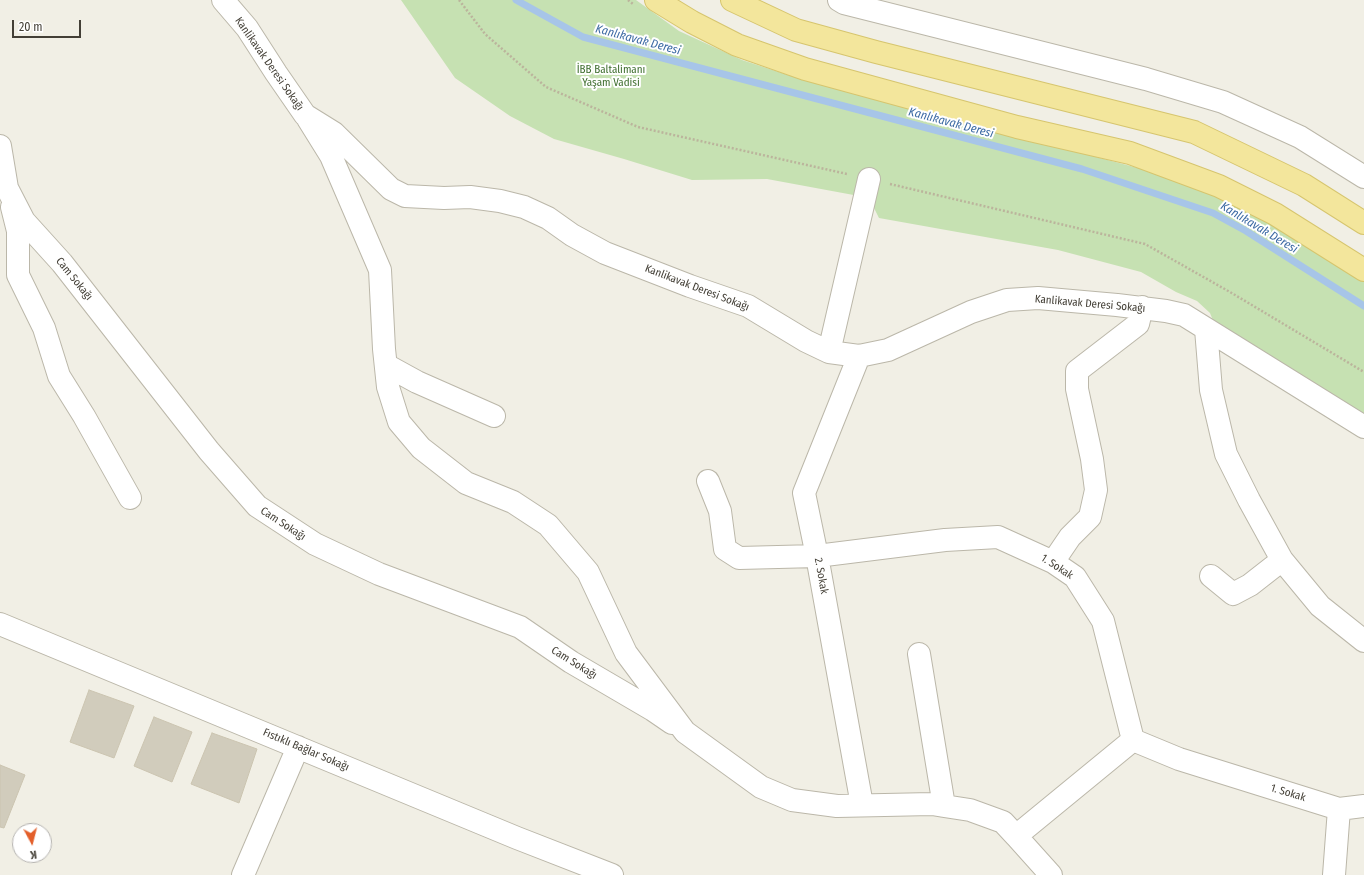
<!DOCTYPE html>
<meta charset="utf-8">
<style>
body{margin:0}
#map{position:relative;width:1364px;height:875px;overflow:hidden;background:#f1efe5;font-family:"Fira Sans Condensed",sans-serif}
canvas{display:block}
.north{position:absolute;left:12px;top:823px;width:40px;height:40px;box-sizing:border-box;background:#fff;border:1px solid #b4b2af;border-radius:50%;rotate:173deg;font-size:11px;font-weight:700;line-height:16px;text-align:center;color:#433f36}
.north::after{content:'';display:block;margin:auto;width:14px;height:18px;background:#e35f2a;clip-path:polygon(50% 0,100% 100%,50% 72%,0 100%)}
.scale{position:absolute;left:12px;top:20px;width:69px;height:18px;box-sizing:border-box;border:2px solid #433f36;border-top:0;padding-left:5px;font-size:12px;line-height:14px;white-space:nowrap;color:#433f36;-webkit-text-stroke:3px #fff;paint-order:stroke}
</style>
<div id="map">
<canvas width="1364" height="875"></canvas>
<div class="north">K</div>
<div class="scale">20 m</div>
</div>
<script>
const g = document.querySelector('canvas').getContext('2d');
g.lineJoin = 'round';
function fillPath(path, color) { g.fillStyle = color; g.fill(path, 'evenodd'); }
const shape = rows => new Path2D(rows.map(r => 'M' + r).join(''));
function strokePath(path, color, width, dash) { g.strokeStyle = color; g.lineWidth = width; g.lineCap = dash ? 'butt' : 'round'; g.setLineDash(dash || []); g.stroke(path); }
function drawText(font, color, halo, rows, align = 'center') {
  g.font = font + ' "Fira Sans Condensed",sans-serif'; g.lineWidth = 4; g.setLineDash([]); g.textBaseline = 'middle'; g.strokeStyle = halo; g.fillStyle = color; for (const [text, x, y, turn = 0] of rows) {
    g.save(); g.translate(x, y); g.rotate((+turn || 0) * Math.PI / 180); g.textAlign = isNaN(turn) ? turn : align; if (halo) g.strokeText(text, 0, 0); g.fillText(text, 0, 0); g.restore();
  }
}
fillPath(shape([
 [401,0,636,0,679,31,742,60,797,78,1157,173,1209,191,1251,211,1364,281,1364,414,1216,328,1210,313,1197,301,1176,292,1141,272,1058,250,879,218,872,204,859,196,767,179,692,180,624,159,554,139,510,116,455,78]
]), '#c6e1b2');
strokePath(shape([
 [516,0,583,37,1082,169,1213,213,1246,231,1364,306]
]), '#a7c5e8', 7);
const building = shape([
 [89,690,134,706,114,758,70,742,89,690],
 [154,717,192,732,172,782,134,766,154,717],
 [212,733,257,749,239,803,191,784,212,733],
 [0,765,25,775,4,828,0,827,0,765]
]);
fillPath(building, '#d1ccbc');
strokePath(building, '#cbc4b0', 1);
const minor = shape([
 [223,0,247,28,276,73,305,115,334,133,391,189,405,196,444,198,470,197,500,201,524,207,548,218,572,235,605,253,690,286,748,306,806,341,829,352,859,356,888,350,971,312,1007,300,1038,298,1117,305,1166,311,1184,315,1364,427],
 [839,0,844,3,1146,79,1223,102,1300,137,1364,177],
 [308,119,331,156,380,270,384,349,388,387,399,422,421,448,466,483,513,502,548,525,588,572,626,653,685,732,761,787,792,800,837,806,932,804,944,806,970,810,1003,822,1016,836],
 [0,146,7,188,24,221,62,263,209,451,257,506,315,544,379,574,520,627,571,662,653,710,672,723],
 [12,207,18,231,18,275,44,328,59,376,84,416,130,498],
 [1206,329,1211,390,1226,454,1249,500,1282,560,1320,606,1364,641],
 [829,352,869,179],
 [859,356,804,493,817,556,862,805],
 [386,365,417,382,494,416],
 [708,481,720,511,725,549,739,558,817,556,945,540,998,537,1053,562,1075,577,1103,621,1133,740],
 [1053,562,1070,537,1090,517,1096,490,1092,459,1077,389,1077,371,1138,324,1142,307],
 [1211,576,1233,594,1250,585,1282,560],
 [0,624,517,838,612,875],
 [919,654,944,806],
 [1133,740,1179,759,1339,809,1364,806],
 [243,875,298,747],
 [1051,875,1016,836,1133,740],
 [1334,875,1339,809]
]);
const major = shape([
 [656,0,692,22,737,45,805,69,1017,127,1130,153,1219,186,1275,214,1364,270],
 [732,0,796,30,876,52,1194,132,1304,185,1364,223]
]);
strokePath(minor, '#bbb7a9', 24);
strokePath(major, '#d6c56e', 24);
strokePath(shape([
 [459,0,485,34,546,87,638,127,847,174],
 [628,0,633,4],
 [890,184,1145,244,1230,292,1364,372]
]), '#bbb49c', 2.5, [2, 2]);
strokePath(minor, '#fff', 22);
strokePath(major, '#f3e69c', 22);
drawText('11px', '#433f36', '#fff', [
 ["Kanlikavak Deresi Sokağı",269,64,55],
 ["Cam Sokağı",74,279,51],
 ["Kanlikavak Deresi Sokağı",697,288,21],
 ["Kanlikavak Deresi Sokağı",1090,304,5],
 ["Cam Sokağı",283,524,33],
 ["1. Sokak",1057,567,33],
 ["2. Sokak",821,576,80],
 ["Cam Sokağı",574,663,32],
 ["Fıstıklı Bağlar Sokağı",306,750,23],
 ["1. Sokak",1288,793,17]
]);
drawText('11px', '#3f6e2f', '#fff', [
 ["İBB Baltalimanı",611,70],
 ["Yaşam Vadisi",611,83]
]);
drawText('italic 12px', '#3b69a3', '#fff', [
 ["Kanlıkavak Deresi",638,40,15],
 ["Kanlıkavak Deresi",951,123,15],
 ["Kanlıkavak Deresi",1259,228,31]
]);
</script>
